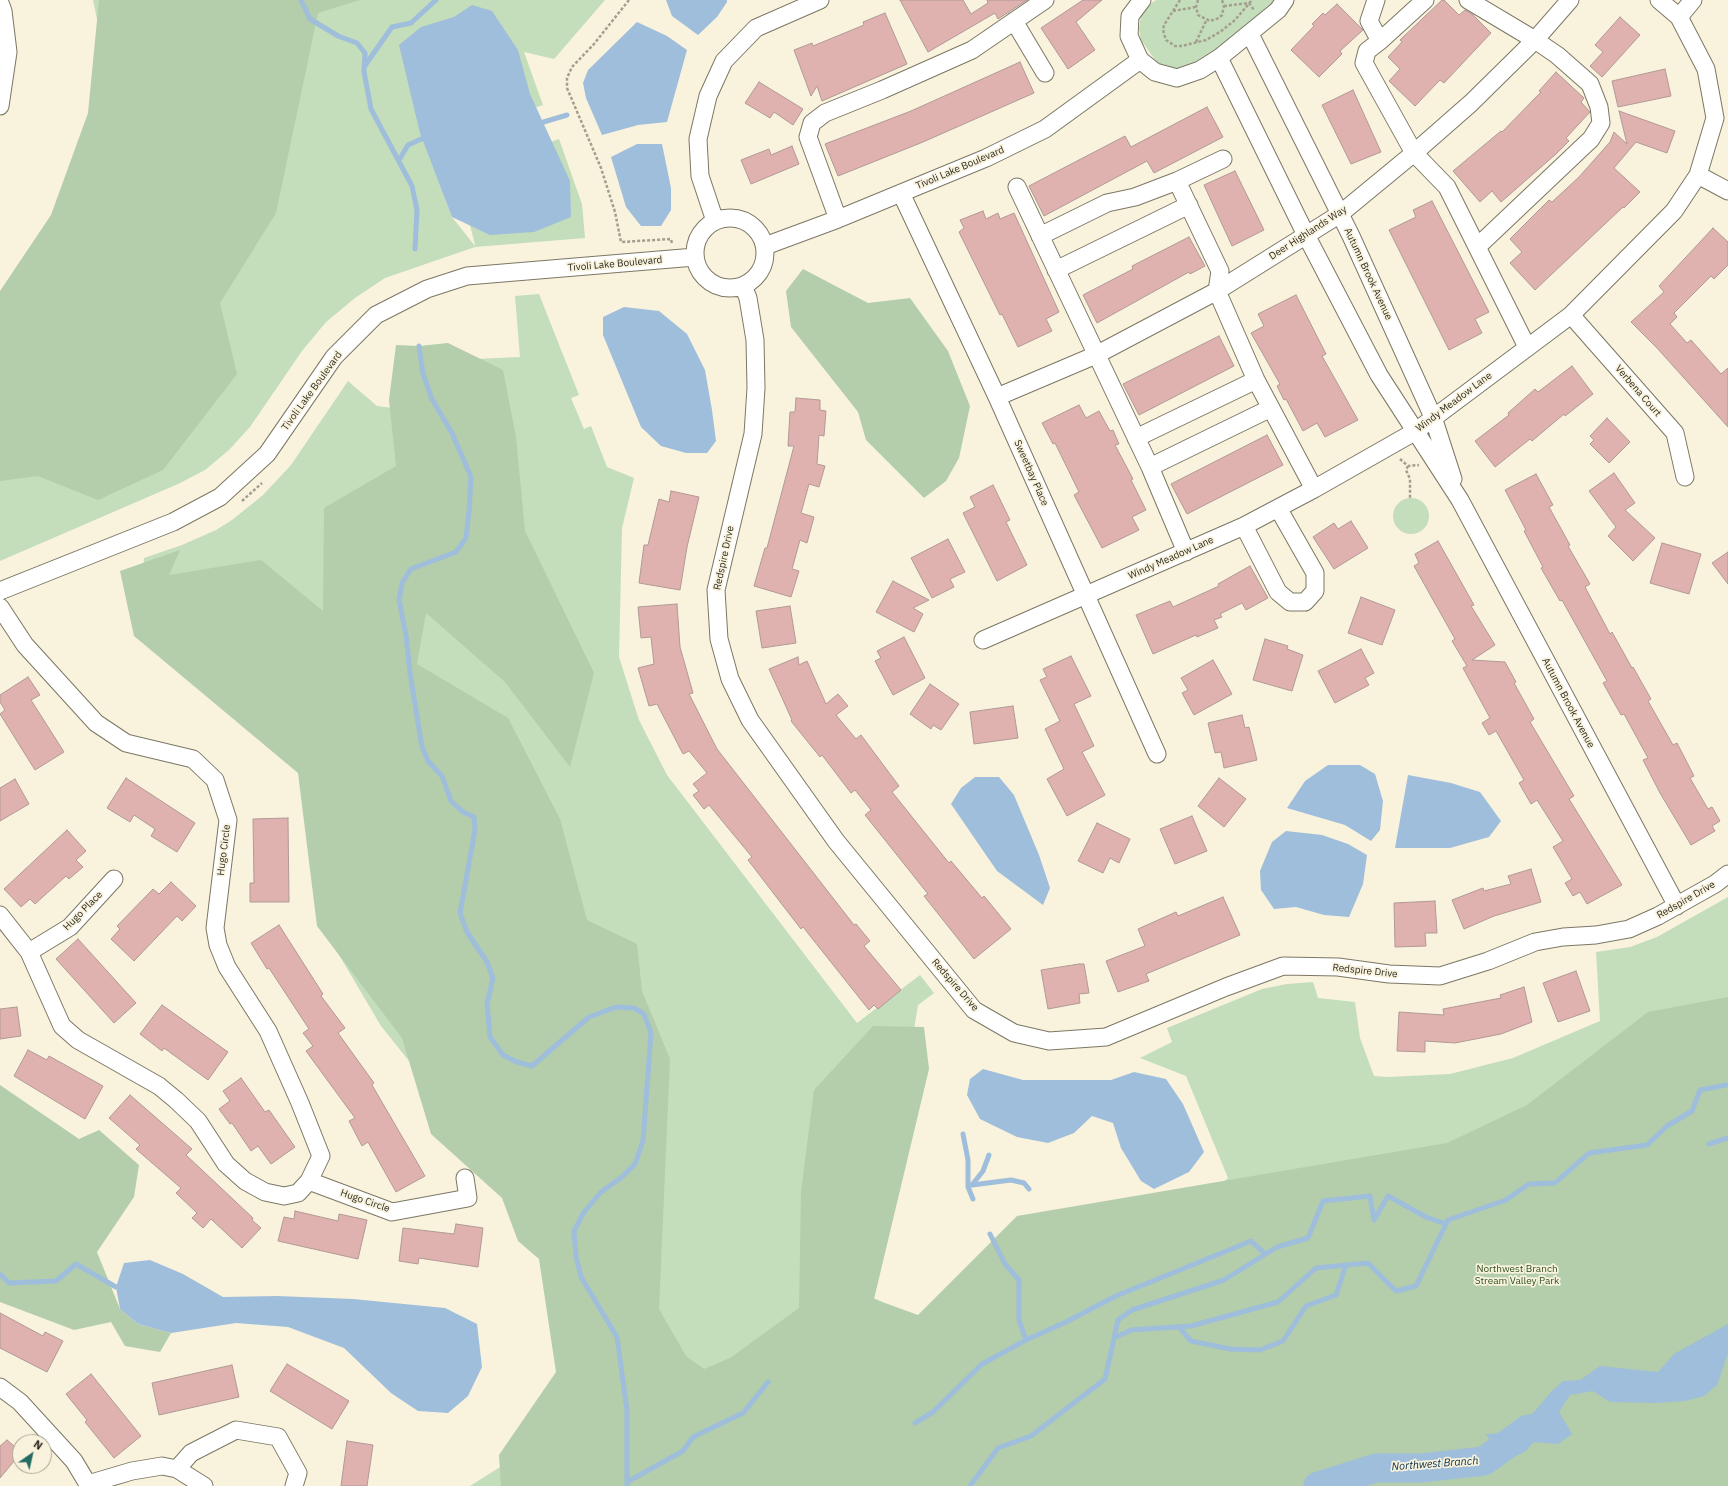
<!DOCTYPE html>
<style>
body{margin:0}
#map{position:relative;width:1728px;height:1486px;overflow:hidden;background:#f9f3dd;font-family:"IBM Plex Sans",sans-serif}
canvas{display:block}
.north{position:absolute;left:12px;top:1434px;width:40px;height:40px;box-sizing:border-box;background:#f9f3dd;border:1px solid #a7a392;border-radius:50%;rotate:34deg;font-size:11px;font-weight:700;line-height:16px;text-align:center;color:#2c2a22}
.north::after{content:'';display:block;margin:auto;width:14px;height:18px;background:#256d64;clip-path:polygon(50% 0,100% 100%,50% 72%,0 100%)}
</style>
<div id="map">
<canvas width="1728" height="1486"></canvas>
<div class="north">N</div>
</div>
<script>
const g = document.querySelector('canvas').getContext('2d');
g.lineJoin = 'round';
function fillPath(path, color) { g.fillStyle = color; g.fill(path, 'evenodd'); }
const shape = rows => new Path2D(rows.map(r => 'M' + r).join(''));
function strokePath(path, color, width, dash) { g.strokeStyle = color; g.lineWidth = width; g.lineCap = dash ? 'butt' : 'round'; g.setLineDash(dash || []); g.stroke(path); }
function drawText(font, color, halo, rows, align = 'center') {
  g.font = font + ' "IBM Plex Sans",sans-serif'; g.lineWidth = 3.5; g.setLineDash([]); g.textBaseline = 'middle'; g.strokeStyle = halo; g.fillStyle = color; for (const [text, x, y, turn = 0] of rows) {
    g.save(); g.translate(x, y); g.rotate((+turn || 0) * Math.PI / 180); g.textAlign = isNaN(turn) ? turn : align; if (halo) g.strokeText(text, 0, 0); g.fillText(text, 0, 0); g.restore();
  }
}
fillPath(shape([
 [93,0,605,0,554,59,524,52,543,105,515,115,527,150,559,139,582,204,585,238,475,247,385,278,355,298,326,322,302,351,250,427,229,450,205,470,178,484,0,561,0,307,54,221,110,80],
 [463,197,475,245,475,246,452,217,446,201],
 [1156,0,1276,0,1274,5,1198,63,1182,71,1170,70,1158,64,1141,40,1139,29,1141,16,1147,6],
 [539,294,579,395,571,398,584,429,591,426,607,467,634,478,622,528,619,657,639,720,667,775,857,1023,920,975,934,993,918,1005,870,1296,930,1326,1174,1223,1228,1178,1186,1076,1140,1058,1172,1042,1167,1028,1262,989,1287,984,1313,982,1318,998,1355,1002,1360,1038,1374,1076,1388,1077,1450,1074,1513,1058,1600,1021,1596,952,1630,947,1657,937,1728,897,1728,1486,470,1486,524,1452,573,1360,534,1217,381,1026,329,938,337,768,139,633,144,558,182,545,216,530,232,520,263,495,291,465,348,381,377,406,401,409,476,359,520,357,515,296],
 '1393 516a18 18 0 1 1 36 0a18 18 0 1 1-36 0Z'
]), '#c4ddbb');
fillPath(shape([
 [99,0,360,0,318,13,276,213,220,303,237,374,163,470,98,500,38,476,0,481,0,291,51,215,88,113],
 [803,269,868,303,910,298,948,351,970,406,959,458,946,481,924,498,866,440,858,412,791,327,786,291],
 [448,343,503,370,516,437,525,531,594,673,570,767,505,682,426,613,417,664,508,718,560,819,587,920,637,944,642,991,670,1059,659,1309,686,1356,704,1369,730,1358,799,1308,801,1192,814,1090,873,1026,924,1027,929,1069,874,1299,918,1315,1017,1216,1447,1143,1527,1105,1648,1012,1728,997,1728,1486,501,1486,499,1455,556,1372,539,1259,518,1241,502,1198,431,1134,402,1038,317,926,298,773,134,636,120,571,180,550,169,575,261,560,323,611,324,508,396,466,389,400,396,345,419,346],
 [0,1085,79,1139,99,1130,139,1165,134,1197,97,1252,120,1309,138,1324,171,1333,160,1352,125,1346,111,1322,74,1330,0,1302]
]), '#b4cdab');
fillPath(shape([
 [666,0,727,0,727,2,717,17,698,35,672,16],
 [472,5,492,11,518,50,530,94,570,181,571,217,534,232,490,235,452,217,420,133,399,45,421,27,454,17],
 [637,22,667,36,687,50,667,122,638,125,602,135,586,98,583,83,588,70],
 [637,144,662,144,671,188,671,210,661,226,641,226,626,207,611,157],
 [624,307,659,311,687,334,705,370,712,410,716,441,707,453,686,453,661,446,641,427,603,335,603,317],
 [1328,765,1360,765,1375,774,1383,801,1380,830,1371,841,1345,825,1287,808,1305,781],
 [1408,775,1451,783,1480,792,1501,821,1489,837,1450,848,1395,848],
 [975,777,999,777,1014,795,1039,855,1050,888,1043,905,997,871,951,804,961,788],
 [1286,831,1322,835,1348,844,1367,855,1363,884,1349,917,1324,915,1296,907,1274,909,1261,890,1260,871,1272,842],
 [983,1069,1023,1080,1111,1080,1134,1072,1166,1079,1183,1104,1204,1152,1189,1172,1154,1189,1141,1181,1121,1148,1113,1123,1092,1116,1074,1133,1048,1143,1017,1137,980,1119,967,1095,970,1079],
 [150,1260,183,1274,223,1297,277,1296,353,1299,445,1308,477,1324,482,1367,468,1396,448,1413,418,1411,391,1393,344,1348,288,1327,236,1323,171,1333,138,1324,120,1309,116,1287,124,1263],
 [1728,1324,1728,1353,1724,1365,1717,1385,1704,1396,1685,1401,1655,1403,1610,1402,1593,1391,1570,1395,1559,1412,1572,1434,1558,1444,1533,1442,1526,1451,1503,1462,1486,1434,1505,1433,1534,1412,1551,1392,1563,1381,1580,1380,1600,1366,1658,1372,1674,1354]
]), '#9ebedb');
strokePath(shape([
 [301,0,310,19,338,36,357,43,365,53,364,72,371,109,412,186,417,210,415,249],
 [364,67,392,27,411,23,436,0],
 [537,124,567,115],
 [399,160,408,145,428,136],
 [419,346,423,374,432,399,452,433,471,477,469,512,466,538,456,552,411,569,402,583,399,600,406,635,410,673,422,747,428,761,442,776,451,801,463,812,474,817,475,830,460,913,467,932,487,962,493,978,487,1004,490,1037,503,1055,517,1062,532,1066,589,1017,616,1007,634,1008,644,1014,651,1033,643,1141,635,1164,622,1177,601,1192,584,1212,574,1231,576,1257,581,1277,617,1337,627,1411,627,1486],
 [963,1134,968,1160,968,1187,973,1199],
 [1709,1144,1728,1138],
 [972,1185,1011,1180,1024,1183,1029,1189],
 [972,1185,983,1171,989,1155],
 [990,1234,1005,1264,1019,1280,1019,1320,1026,1340],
 [0,1274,9,1283,56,1281,76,1264,116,1287],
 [1179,1327,1191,1341,1230,1349,1260,1350,1283,1341,1306,1306,1336,1295,1346,1265],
 [1114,1338,1118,1320,1132,1310,1224,1280,1277,1247,1308,1238,1323,1201,1370,1196,1374,1220,1388,1196,1426,1217,1446,1224],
 [915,1423,933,1412,982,1364,1026,1340,1066,1322,1116,1296,1251,1241,1265,1254],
 [627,1482,683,1451,693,1437,743,1413,768,1382],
 [970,1486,998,1448,1031,1436,1105,1379,1114,1338,1131,1330,1191,1326,1278,1302,1316,1268,1368,1263,1396,1291,1416,1286,1448,1220,1506,1200,1529,1184,1555,1183,1589,1153,1647,1145,1667,1126,1692,1111,1700,1090,1726,1085]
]), '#9ebedb', 5);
strokePath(shape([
 [1318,1486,1376,1468,1421,1468,1484,1461,1528,1429]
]), '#9ebedb', 29);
const building = shape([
 [900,0,963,0,971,14,988,3,987,0,1027,0,998,19,995,13,928,52,900,0],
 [1083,0,1102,0,1076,22,1095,50,1068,69,1041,28,1083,0],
 [1442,0,1444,0,1459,15,1465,10,1473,15,1491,33,1444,83,1440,80,1415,106,1389,81,1400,69,1388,57,1402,42,1400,40,1442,0],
 [1337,4,1363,30,1340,51,1342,54,1319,77,1291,50,1314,26,1312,24,1323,13,1325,15,1337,4],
 [885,13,907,64,822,101,817,86,811,96,794,50,812,43,813,46,864,25,863,22,885,13],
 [1620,17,1640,35,1602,77,1590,66,1603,52,1595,45,1620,17],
 [1020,62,1034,93,923,142,838,176,825,144,911,111,1020,62],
 [1665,69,1671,96,1618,107,1612,81,1665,69],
 [1556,72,1584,98,1581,102,1590,112,1566,138,1569,141,1556,154,1501,202,1492,191,1480,202,1453,171,1501,131,1502,132,1541,92,1539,91,1556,72],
 [759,82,803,109,793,125,774,112,770,118,745,103,759,82],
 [1353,90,1381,152,1351,164,1322,105,1353,90],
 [1207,107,1223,137,1154,173,1147,161,1044,216,1029,186,1125,136,1131,147,1207,107],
 [1619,111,1675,131,1667,153,1636,142,1614,168,1640,192,1624,208,1623,207,1535,290,1510,263,1522,252,1510,239,1549,200,1552,202,1579,177,1610,142,1614,132,1627,144,1619,111],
 [792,146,799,164,751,184,741,160,769,149,771,155,792,146],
 [1235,171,1264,230,1232,246,1204,185,1235,171],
 [1432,201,1489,312,1475,319,1482,333,1449,350,1389,230,1416,217,1413,210,1432,201],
 [983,211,986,219,998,213,1000,219,1014,213,1059,312,1046,319,1052,331,1018,347,1002,314,1000,315,959,232,964,228,960,220,983,211],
 [1713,228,1728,242,1728,265,1714,279,1711,276,1674,313,1677,317,1670,324,1687,343,1691,340,1721,374,1728,368,1728,427,1657,348,1631,322,1664,292,1659,286,1713,228],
 [1189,237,1205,266,1190,274,1189,272,1097,323,1083,295,1133,269,1132,266,1189,237],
 [1296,295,1326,354,1322,356,1358,420,1325,437,1317,423,1303,431,1286,399,1284,400,1277,386,1280,384,1251,333,1264,326,1258,314,1296,295],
 [1219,336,1234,366,1139,415,1123,384,1219,336],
 [1572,366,1593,394,1565,416,1564,414,1532,441,1530,439,1495,467,1475,441,1509,415,1508,413,1535,389,1538,392,1572,366],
 [796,398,820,400,820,410,826,411,824,436,819,435,817,464,825,466,819,487,809,484,801,513,814,517,807,543,800,540,792,569,799,571,791,597,754,586,765,548,767,548,794,446,788,446,790,412,795,412,796,398],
 [1079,405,1086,418,1099,411,1110,431,1113,430,1119,444,1115,445,1133,479,1131,480,1146,510,1132,517,1139,530,1102,548,1074,495,1079,492,1055,443,1053,444,1042,423,1079,405],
 [1607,418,1630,442,1609,463,1590,444,1594,440,1590,436,1607,418],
 [1267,435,1283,465,1187,514,1171,484,1267,435],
 [1614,473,1635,503,1625,510,1655,538,1633,561,1608,536,1616,527,1589,491,1614,473],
 [1536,474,1553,505,1549,507,1570,545,1568,546,1590,584,1585,587,1610,634,1612,632,1632,668,1633,667,1651,699,1648,701,1673,745,1677,743,1694,776,1690,778,1708,809,1712,807,1720,821,1712,826,1715,831,1691,845,1660,793,1643,760,1648,758,1624,714,1621,715,1603,683,1607,681,1562,600,1560,601,1541,568,1543,567,1524,531,1526,530,1505,490,1536,474],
 [993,485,1010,520,1006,522,1027,565,997,581,963,513,975,507,970,497,993,485],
 [671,491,699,497,687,547,680,590,639,583,644,545,648,545,659,499,669,502,671,491],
 [1351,521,1368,548,1334,569,1313,537,1334,523,1338,529,1351,521],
 [948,539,965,572,950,579,954,587,932,598,911,558,948,539],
 [1438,541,1474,605,1471,606,1495,645,1472,660,1505,662,1516,682,1514,683,1534,719,1530,722,1574,796,1569,799,1622,885,1587,904,1580,892,1573,896,1565,883,1572,879,1553,847,1563,841,1537,800,1531,804,1519,783,1524,780,1496,731,1489,735,1482,723,1490,718,1463,668,1467,666,1452,641,1455,639,1414,566,1419,563,1415,554,1438,541],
 [1662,543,1701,554,1689,594,1650,583,1662,543],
 [1728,552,1728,584,1712,563,1728,552],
 [1250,566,1268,598,1246,610,1242,603,1220,614,1222,617,1214,620,1218,628,1197,637,1196,635,1153,654,1136,615,1170,601,1173,607,1219,586,1218,584,1250,566],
 [893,581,929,600,913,608,923,614,914,632,876,612,893,581],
 [1361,597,1395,610,1382,645,1348,633,1361,597],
 [677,604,680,647,693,693,689,694,717,749,854,925,856,924,870,941,864,946,901,990,878,1009,874,1005,869,1010,803,927,801,929,784,907,748,860,752,857,709,805,704,809,693,795,699,791,693,784,707,773,689,751,683,754,657,704,649,706,638,668,654,664,651,637,641,638,638,607,677,604],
 [790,606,796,643,762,648,756,611,790,606],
 [904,637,925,678,893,695,875,661,881,658,877,651,904,637],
 [1265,639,1288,646,1287,649,1303,655,1292,691,1253,680,1265,639],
 [1361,649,1374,673,1365,678,1369,685,1335,703,1318,671,1361,649],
 [1071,656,1091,696,1074,704,1094,746,1082,752,1105,795,1067,816,1047,779,1064,769,1045,729,1060,721,1040,680,1047,677,1043,669,1071,656],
 [798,657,799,665,807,661,826,704,838,694,848,706,836,715,856,739,861,735,899,786,892,792,949,863,951,861,982,898,984,896,1011,929,974,959,924,896,928,894,865,815,871,810,855,790,851,793,822,755,820,757,791,721,792,720,769,669,798,657],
 [1213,660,1232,694,1194,715,1182,693,1188,690,1181,678,1213,660],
 [28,677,40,695,31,700,64,752,35,770,0,714,5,710,0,702,0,695,28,677],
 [930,684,959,704,941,730,933,725,931,729,910,714,930,684],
 [1013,706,1018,738,974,744,970,712,1013,706],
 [1242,715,1245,728,1249,727,1257,760,1224,768,1221,752,1215,753,1208,723,1242,715],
 [126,778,195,823,177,852,151,836,155,829,134,815,130,822,107,808,126,778],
 [1219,778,1246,799,1224,827,1198,806,1219,778],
 [15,779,29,804,0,821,0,788,15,779],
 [1192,816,1207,851,1175,864,1160,829,1192,816],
 [288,818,289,902,250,902,250,883,254,883,253,819,288,818],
 [1097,823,1130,839,1119,863,1110,858,1103,873,1078,861,1097,823],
 [67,830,86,851,76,860,83,867,69,879,66,876,35,904,30,899,21,907,4,889,67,830],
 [1531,869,1541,902,1494,916,1464,929,1452,900,1483,888,1484,891,1511,884,1508,876,1531,869],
 [171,882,196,906,182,921,177,916,134,961,111,939,120,929,117,926,153,889,159,894,171,882],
 [1223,897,1240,935,1146,974,1149,981,1118,992,1106,961,1145,946,1138,929,1176,912,1178,916,1223,897],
 [1435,901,1437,933,1425,933,1426,946,1395,947,1394,903,1435,901],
 [279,925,323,994,321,996,345,1028,338,1033,374,1083,372,1085,425,1176,396,1192,368,1142,362,1146,349,1121,355,1118,306,1051,313,1046,303,1033,309,1029,269,968,267,969,251,943,279,925],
 [78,939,136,1003,114,1023,56,959,78,939],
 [1079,964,1084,964,1089,993,1079,994,1080,1003,1048,1009,1041,970,1079,964],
 [1576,971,1590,1011,1558,1022,1543,983,1576,971],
 [1524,987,1532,1022,1501,1034,1455,1043,1425,1041,1425,1052,1397,1051,1399,1012,1444,1015,1443,1009,1501,998,1500,995,1524,987],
 [162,1005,228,1052,208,1080,164,1048,162,1051,140,1034,162,1005],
 [17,1007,21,1036,0,1039,0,1009,17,1007],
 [28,1050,47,1060,49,1056,103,1086,85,1119,14,1076,28,1050],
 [241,1078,265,1112,269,1110,295,1147,271,1164,258,1146,251,1151,232,1123,230,1124,219,1109,230,1101,223,1091,241,1078],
 [130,1095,192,1149,186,1155,253,1218,252,1220,261,1228,242,1248,211,1219,203,1228,192,1218,197,1213,176,1193,181,1188,136,1149,140,1145,109,1118,130,1095],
 [295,1211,338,1221,339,1214,367,1220,358,1259,278,1241,284,1217,294,1219,295,1211],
 [456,1224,483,1228,478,1267,419,1258,418,1264,399,1261,403,1228,454,1234,456,1224],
 [0,1313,43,1336,45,1332,63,1341,47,1372,0,1348,0,1313],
 [287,1364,349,1401,332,1429,270,1391,287,1364],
 [232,1365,239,1397,159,1415,152,1383,232,1365],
 [91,1374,141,1436,114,1458,85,1422,87,1420,66,1394,91,1374],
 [7,1440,20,1451,20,1454,0,1478,0,1446,7,1440],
 [347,1441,373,1445,367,1486,341,1486,347,1441]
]);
fillPath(building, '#dfb1af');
strokePath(building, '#b19997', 1);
const minor = shape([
 [1142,0,1130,16,1129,36,1140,60,1155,72,1177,78,1200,70,1219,58,1278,10,1285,0],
 [1376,0,1369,21,1380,41],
 [1425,0,1380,41,1367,51,1364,63,1414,153,1447,187,1527,347],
 [1468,0,1535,40,1557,55,1590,84,1599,107,1601,123,1591,139,1477,247],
 [0,3,3,11,8,52,0,106],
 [1679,17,1693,0],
 [1014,21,1045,73],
 [1250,34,1351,236,1433,417,1453,479],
 [1219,58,1306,235,1379,375,1460,500,1677,906],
 [1698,175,1728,191],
 [1177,181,1223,159],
 [1017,187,1150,467,1186,552],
 [901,193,997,397,1157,754],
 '695 253a35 35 0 1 1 70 0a35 35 0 1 1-70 0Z',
 [838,219,808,137,812,123,825,113,882,90,972,50,1045,0],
 [715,221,700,176,698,139,708,96,724,61,756,28,820,0],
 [1040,236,1107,203,1135,197,1177,181,1220,271,1217,291,1256,380,1314,489],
 [765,246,838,219,986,158,1045,129,1140,60],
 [1056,270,1189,205],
 [743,286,748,298,755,340,756,388,753,434,716,590,719,639,730,679,750,720,836,841,974,1010,1014,1033,1049,1041,1106,1037,1226,987,1283,966,1338,967,1389,974,1440,976,1488,961,1535,942,1563,937,1596,935,1629,929,1658,916,1715,884,1728,874],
 [1571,315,1675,433,1685,477],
 [997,397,1096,355,1217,291,1340,214,1414,153,1471,103,1535,40,1570,0],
 [1136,438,1256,380],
 [1150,467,1271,408],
 [1244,526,1278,592,1290,602,1305,602,1315,591,1315,573,1278,508],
 [0,591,173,522,220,497,267,454,334,357,376,315,427,289,467,276,695,257],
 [0,607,25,645,96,723,126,743,193,759,215,780,228,820,215,928,218,945,227,967,268,1031,300,1103,321,1156,309,1181,298,1193,284,1196,265,1192,245,1181,226,1164,198,1121,176,1100,159,1086,78,1040,62,1026,29,952,0,915],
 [983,640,1244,526,1314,489,1416,431,1571,315,1674,211,1698,175,1715,118,1706,69,1679,17,1659,0],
 [29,952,70,927,114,879],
 [309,1181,392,1212,468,1198,465,1178],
 [0,1387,20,1402,74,1461,89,1486],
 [177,1469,191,1453,236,1430,278,1437,298,1473,294,1486],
 [88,1484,132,1471,162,1466,177,1469,204,1486]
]);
strokePath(minor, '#7c7764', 19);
strokePath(shape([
 [629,0,594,44,572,67,567,78,567,88,601,168,615,212,621,242,671,239,672,244],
 [1180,0,1164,25,1163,30,1166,40,1175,46,1182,46,1206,40,1220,32,1235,20,1252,0],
 [1198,0,1196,7,1198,15,1210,21,1219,18,1222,15,1224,6,1222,0],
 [1224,6,1249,3,1254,10],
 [1173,11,1196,7],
 [1196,42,1206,21],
 [1400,459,1408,466,1419,465],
 [1408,466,1406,470,1410,479,1410,498],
 [242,501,262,483]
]), '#a39f8f', 2.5, [3, 2]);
strokePath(minor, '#fff', 17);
drawText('10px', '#2c2a22', '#f9f3dd', [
 ["Tivoli Lake Boulevard",960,168,-23],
 ["Deer Highlands Way",1308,233,-33],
 ["Tivoli Lake Boulevard",615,264,-5],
 ["Autumn Brook Avenue",1368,274,65],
 ["Tivoli Lake Boulevard",312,391,-54],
 ["Verbena Court",1638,391,49],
 ["Windy Meadow Lane",1454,402,-37],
 ["Sweetbay Place",1031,473,66],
 ["Redspire Drive",724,558,-78],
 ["Windy Meadow Lane",1171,558,-24],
 ["Autumn Brook Avenue",1568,703,62],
 ["Hugo Circle",224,850,-83],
 ["Redspire Drive",1686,900,-30],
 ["Hugo Place",83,911,-45],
 ["Redspire Drive",1365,971,6],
 ["Redspire Drive",955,985,49],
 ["Hugo Circle",365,1201,19]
]);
drawText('10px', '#2f5020', '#f9f3dd', [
 ["Northwest Branch",1517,1269],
 ["Stream Valley Park",1517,1281]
]);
drawText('italic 11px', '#042c48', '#f9f3dd', [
 ["Northwest Branch",1435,1464,-4]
]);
</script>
